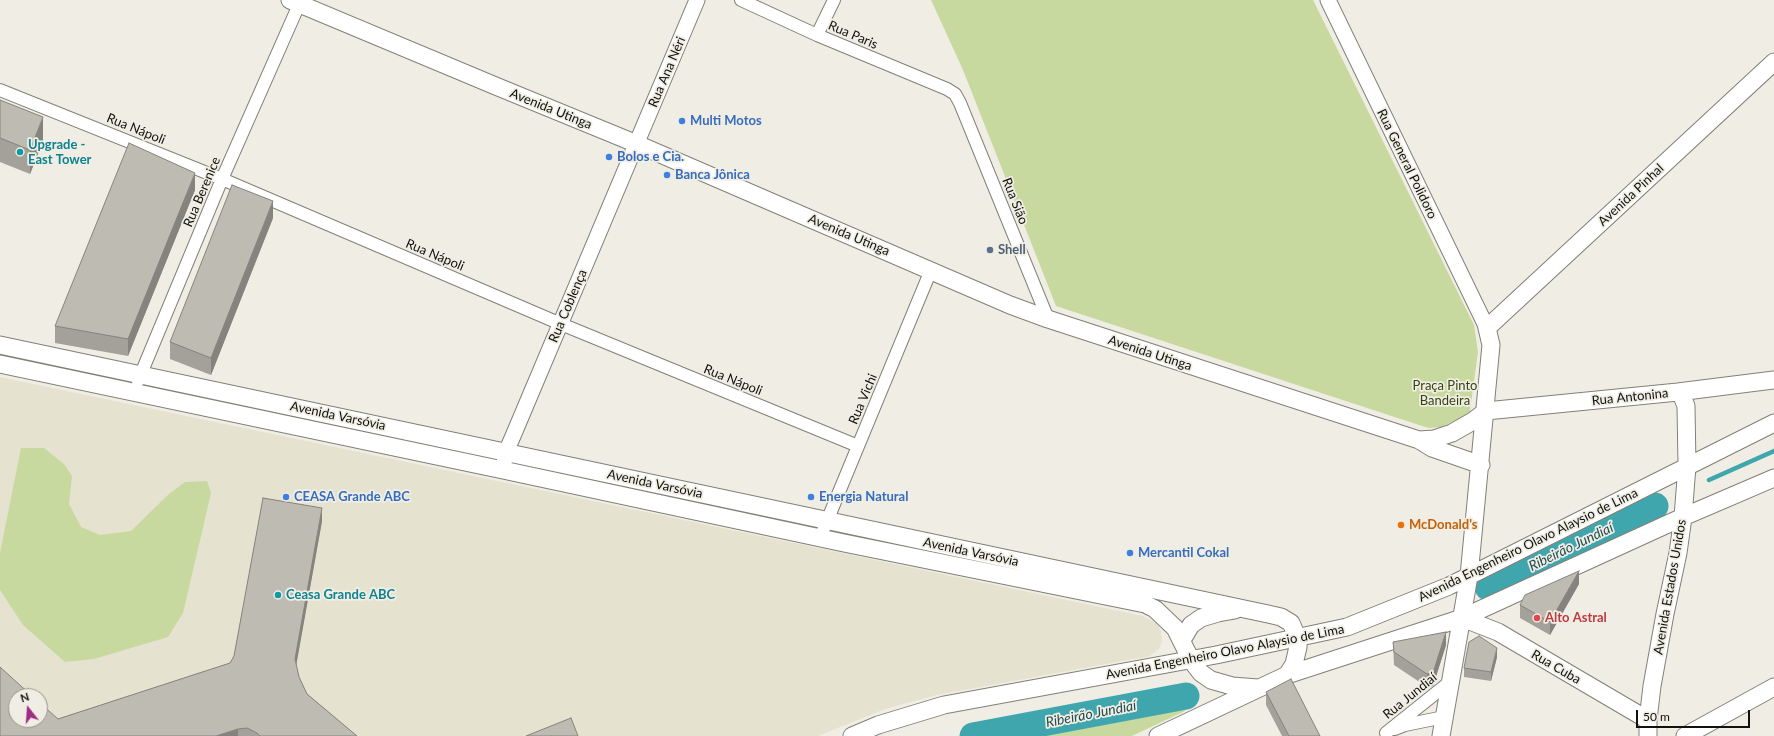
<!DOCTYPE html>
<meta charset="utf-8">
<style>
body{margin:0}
#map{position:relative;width:1774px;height:736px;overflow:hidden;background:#f0eee4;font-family:Lato,sans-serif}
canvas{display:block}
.north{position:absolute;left:8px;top:688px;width:40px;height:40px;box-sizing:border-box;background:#f0eee4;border:1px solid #97968e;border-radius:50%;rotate:343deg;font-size:11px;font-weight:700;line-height:16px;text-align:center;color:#11110d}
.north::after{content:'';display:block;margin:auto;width:14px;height:18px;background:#a12b85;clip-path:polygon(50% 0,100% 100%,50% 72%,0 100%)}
.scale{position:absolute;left:1636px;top:710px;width:114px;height:18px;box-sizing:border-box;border:2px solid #11110d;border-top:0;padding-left:5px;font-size:12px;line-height:14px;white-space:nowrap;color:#11110d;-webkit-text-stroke:3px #f0eee4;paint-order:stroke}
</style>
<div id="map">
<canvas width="1774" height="736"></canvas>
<div class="north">N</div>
<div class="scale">50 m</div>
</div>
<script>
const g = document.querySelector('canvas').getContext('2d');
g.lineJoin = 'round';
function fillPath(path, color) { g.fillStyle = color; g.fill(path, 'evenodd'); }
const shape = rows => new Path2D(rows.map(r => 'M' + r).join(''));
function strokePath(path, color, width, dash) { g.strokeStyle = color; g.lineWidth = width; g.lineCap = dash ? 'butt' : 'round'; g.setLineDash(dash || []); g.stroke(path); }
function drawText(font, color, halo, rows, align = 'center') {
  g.font = font + ' Lato,sans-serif'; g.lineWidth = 3.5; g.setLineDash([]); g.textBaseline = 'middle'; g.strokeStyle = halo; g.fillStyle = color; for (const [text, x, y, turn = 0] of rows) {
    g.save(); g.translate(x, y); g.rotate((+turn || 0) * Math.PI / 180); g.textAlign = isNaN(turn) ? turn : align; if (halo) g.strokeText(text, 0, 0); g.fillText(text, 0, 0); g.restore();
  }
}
fillPath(shape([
 [0,377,1143,616,1157,624,1161,631,1162,642,1159,649,1150,656,937,695,885,709,818,736,0,736],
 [16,696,40,696,40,720,16,720]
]), '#e6e2d0');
fillPath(shape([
 [931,0,1313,0,1474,325,1478,352,1470,411,1467,415,1441,427,1429,428,1422,426,1056,306,963,70],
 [21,448,44,448,64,464,72,476,69,504,81,527,100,535,131,531,169,494,185,482,207,481,211,493,183,613,168,637,94,659,65,662,23,625,0,590,0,553],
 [1181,705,1185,711,1132,736,1010,736]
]), '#c7d99f');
strokePath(shape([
 [1709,480,1774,451]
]), '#40a6ae', 4.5);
strokePath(shape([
 [1488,587,1655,506],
 [973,736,1186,696]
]), '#40a6ae', 27);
const minor = shape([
 [741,0,817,35,947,89,955,94,960,103,1048,319],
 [817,35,834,0],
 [0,90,222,179,561,324,858,446],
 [138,381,222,179,301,0],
 [820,538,931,270],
 [1395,729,1405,725,1444,717],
 [1386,733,1451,681]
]);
const tertiary = shape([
 [1328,0,1487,328],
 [504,463,506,452,513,436,697,0]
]);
const secondary = shape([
 [290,0,498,87,637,144,1010,305,1048,319,1419,440,1432,448,1481,465],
 [0,345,1268,614,1281,617,1291,623,1298,639,1298,647,1294,664,1287,675],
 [0,364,503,470,844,543,1145,604,1155,609,1175,628,1191,660,1201,673,1211,680,1232,686,1258,688],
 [1486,411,1678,392,1774,380],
 [1419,440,1434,439,1452,433,1473,421,1486,411],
 [1462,618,1498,632,1648,720],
 [1182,640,1191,625,1201,618,1218,613,1235,610],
 [852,736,878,725,944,705,1216,655,1347,627,1449,586,1774,423],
 [1158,736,1287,675,1462,618,1683,517,1774,478],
 [1441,736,1469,576,1491,345,1487,328,1774,62],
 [1648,736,1648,720,1652,686,1665,614,1678,553,1683,517,1687,466,1686,406,1682,396,1678,392],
 [1685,736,1774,687]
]);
strokePath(minor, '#828077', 14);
strokePath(tertiary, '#828077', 17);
strokePath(secondary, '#828077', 19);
strokePath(minor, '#fff', 12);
strokePath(tertiary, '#fff', 15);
strokePath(secondary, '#fff', 17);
fillPath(shape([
 [0,100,43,141,30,174,0,162],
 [195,190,128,356,55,343,55,326],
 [273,218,211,375,170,359,170,342],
 [322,521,296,665,299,677,307,694,357,736,0,736,58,719,230,663],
 [1579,584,1550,635,1520,618,1520,605],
 [1393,642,1446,645,1433,686,1427,687,1394,665],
 [1497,657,1491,681,1464,677,1464,668],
 [1266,692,1320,736,1282,736,1266,705]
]), '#a3a199');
fillPath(shape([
 [43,117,43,141,30,174,30,150],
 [195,173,195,190,128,356,128,339],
 [273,201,273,218,211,375,211,358],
 [322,508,322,521,295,672,295,659],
 [1579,571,1579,584,1550,635,1550,622],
 [1446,632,1446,645,1433,686,1427,687,1427,674],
 [1497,648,1497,657,1491,681,1491,672],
 [238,729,238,736,216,736]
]), '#85837d');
const building = shape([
 [0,100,43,117,30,150,0,138,0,100],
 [129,143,195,173,128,339,55,326,129,143],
 [232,185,273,201,211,358,170,342,232,185],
 [263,498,322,508,295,659,299,677,307,694,357,736,260,736,257,733,247,728,238,729,216,736,0,736,0,667,32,696,16,696,16,720,40,720,40,703,58,719,230,663,234,656,263,498],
 [1579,571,1550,622,1520,605,1525,595,1579,571],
 [1446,632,1433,673,1427,674,1394,652,1393,642,1446,632],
 [1479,636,1497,648,1491,672,1464,668,1469,642,1479,636],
 [1291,679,1320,736,1289,736,1266,692,1291,679],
 [571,718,578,736,526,736,571,718]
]);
fillPath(building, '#bebbb2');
strokePath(building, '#85837d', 1);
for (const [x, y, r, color] of [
 [682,121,4,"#3f7fe0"],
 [20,152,4,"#0f9aa8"],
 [609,157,4,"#3f7fe0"],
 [667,175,4,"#3f7fe0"],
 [990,250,4,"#5c6f8a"],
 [286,497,4,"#3f7fe0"],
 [811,497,4,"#3f7fe0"],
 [1401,525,4,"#e8710a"],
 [1130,553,4,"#3f7fe0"],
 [278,595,4,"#0f9aa8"],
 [1537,618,4,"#e0444e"]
]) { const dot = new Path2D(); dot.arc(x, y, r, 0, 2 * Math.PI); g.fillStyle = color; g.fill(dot); strokePath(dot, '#f0eee4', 1.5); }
drawText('13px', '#11110d', '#f0eee4', [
 ["Rua Paris",853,35,23],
 ["Rua Ana Néri",667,72,-67],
 ["Avenida Utinga",551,109,22],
 ["Rua Nápoli",136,129,22],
 ["Rua General Polidoro",1407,164,64],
 ["Rua Berenice",202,192,-67],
 ["Avenida Pinhal",1631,195,-43],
 ["Rua Sião",1015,201,68],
 ["Avenida Utinga",849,235,23],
 ["Rua Nápoli",435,255,23],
 ["Rua Coblença",568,306,-67],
 ["Avenida Utinga",1150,353,18],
 ["Rua Nápoli",733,380,22],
 ["Rua Antonina",1630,397,-6],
 ["Rua Vichi",863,399,-67],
 ["Avenida Varsóvia",338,416,12],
 ["Avenida Varsóvia",655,484,12],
 ["Avenida Engenheiro Olavo Alaysio de Lima",1528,545,-26],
 ["Avenida Varsóvia",971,552,12],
 ["Avenida Estados Unidos",1670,587,-80],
 ["Avenida Engenheiro Olavo Alaysio de Lima",1225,652,-11],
 ["Rua Cuba",1556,667,30],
 ["Rua Jundiaí",1410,696,-39]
]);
drawText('bold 13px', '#366cbe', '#f0eee4', [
 ["Multi Motos",690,121],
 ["Bolos e Cia.",617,157],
 ["Banca Jônica",675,175],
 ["CEASA Grande ABC",294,497],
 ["Energia Natural",819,497],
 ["Mercantil Cokal",1138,553]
], 'left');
drawText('bold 13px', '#0d838f', '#f0eee4', [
 ["Upgrade -",28,145],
 ["East Tower",28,160],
 ["Ceasa Grande ABC",286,595]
], 'left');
drawText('bold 13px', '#4e5e75', '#f0eee4', [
 ["Shell",998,250]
], 'left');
drawText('13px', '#364311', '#f0eee4', [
 ["Praça Pinto",1445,386],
 ["Bandeira",1445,401]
]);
drawText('bold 13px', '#c56008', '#f0eee4', [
 ["McDonald's",1409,525]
], 'left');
drawText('bold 13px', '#be3a42', '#f0eee4', [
 ["Alto Astral",1545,618]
], 'left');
drawText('italic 14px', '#214e52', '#f0eee4', [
 ["Ribeirão Jundiaí",1571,547,-26],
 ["Ribeirão Jundiaí",1091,714,-11]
]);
</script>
